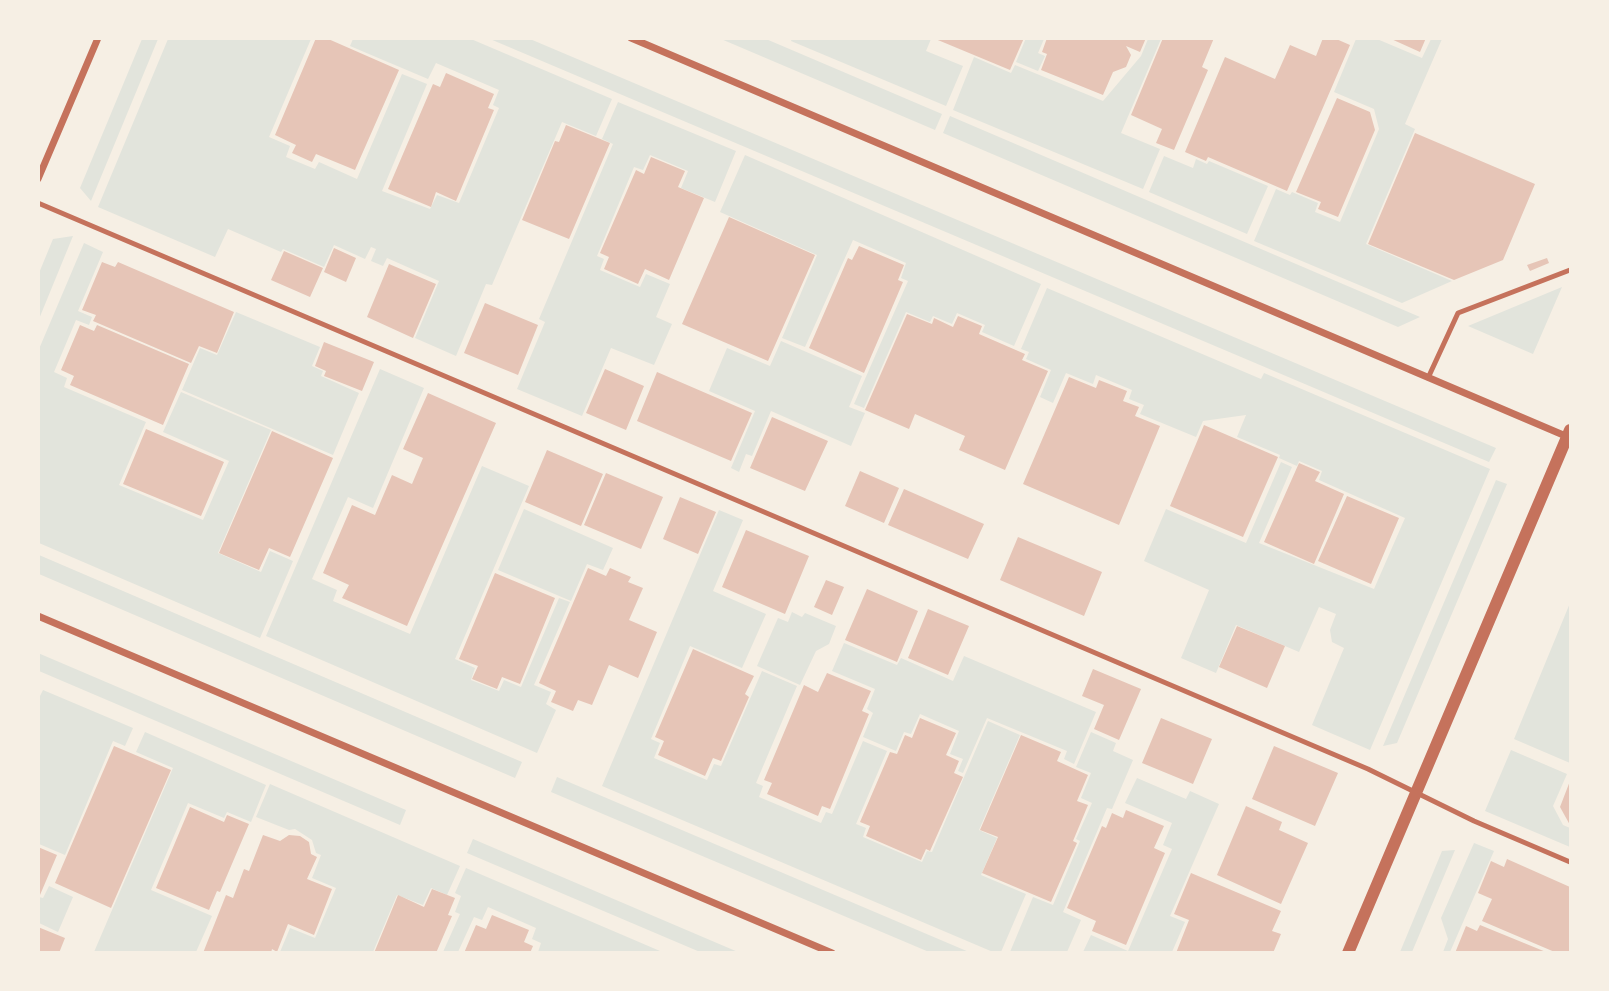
<!DOCTYPE html>
<style>
body{margin:0}
#map{position:relative;width:1609px;height:991px;overflow:hidden;background:#f6efe4;font-family:"Fira Sans Condensed",sans-serif}
canvas{display:block}
.frame{position:absolute;inset:0;border:40px solid #f6efe4;pointer-events:none}
</style>
<div id="map">
<canvas width="1609" height="991"></canvas>
<div class="frame"></div>
</div>
<script>
const g = document.querySelector('canvas').getContext('2d');
g.lineJoin = 'round';
function fillPath(path, color) { g.fillStyle = color; g.fill(path, 'evenodd'); }
const shape = rows => new Path2D(rows.map(r => 'M' + r).join(''));
function strokePath(path, color, width, dash) { g.strokeStyle = color; g.lineWidth = width; g.lineCap = dash ? 'butt' : 'round'; g.setLineDash(dash || []); g.stroke(path); }
fillPath(shape([
 [792,38,931,39,926,51,963,66,946,106,791,41],
 [1026,38,1044,39,1038,53,1045,56,1038,71,1016,62],
 [142,39,158,39,91,201,80,188],
 [168,39,311,39,269,137,290,146,286,157,315,169,319,162,357,179,402,74,427,84,382,191,430,209,437,195,459,203,499,108,493,105,499,90,436,63,428,79,350,46,353,39,471,39,612,99,596,136,562,122,492,285,486,284,456,356,415,338,439,281,387,258,383,266,371,261,376,249,371,247,365,259,334,245,324,267,283,249,281,252,228,229,215,257,98,207],
 [490,39,530,39,1496,448,1489,462],
 [721,39,766,39,942,114,935,130],
 [1148,39,1161,39,1121,133,1160,149,1143,189,953,110,974,57,1011,73,1015,65,1103,101,1141,56],
 [1356,39,1377,39,1422,58,1431,39,1442,39,1405,124,1415,129,1366,244,1452,281,1402,303,1254,241,1276,189,1290,195,1292,192,1318,203,1315,212,1340,222,1379,129,1374,109,1334,92],
 [618,102,736,151,715,202,681,188,688,171,650,155,643,170,634,167,597,256,604,259,600,270,640,287,646,274,670,284,656,317,672,324,654,365,611,348,582,416,517,389,545,322,539,319,613,144,602,139],
 [950,116,1420,317,1398,327,943,133],
 [745,155,1041,284,1014,346,982,332,985,325,957,313,952,324,933,316,930,322,906,312,864,408,854,404,908,281,901,278,906,263,853,240,805,347,782,338,817,255,720,212],
 [1164,156,1193,168,1196,159,1207,164,1209,161,1268,186,1247,234,1149,192],
 [73,236,39,319,39,273,53,239],
 [84,243,103,252,78,311,92,317,89,325,76,320,54,372,67,378,64,387,146,422,119,485,203,520,229,461,163,432,181,392,271,430,218,553,261,572,270,551,293,561,260,638,39,543,39,349],
 [1562,287,1533,354,1468,326],
 [1047,288,1261,379,1264,373,1490,469,1370,750,1312,725,1344,648,1332,642,1330,630,1336,614,1319,607,1299,652,1236,625,1216,673,1181,658,1209,590,1144,561,1166,509,1246,543,1281,462,1292,467,1259,543,1374,589,1405,518,1319,480,1322,471,1299,461,1297,466,1279,458,1280,455,1237,437,1246,415,1203,421,1196,437,1140,414,1144,405,1129,399,1132,390,1096,375,1093,384,1066,373,1053,403,1040,397,1051,370,1026,359,1029,352,1021,349],
 [236,312,320,347,312,366,323,371,321,376,359,393,333,455,182,390,200,348,217,355],
 [781,341,862,376,849,407,865,413,851,446,771,411,752,456,746,454,739,472,731,468,755,411,709,391,727,348,770,366],
 [380,369,424,388,373,508,348,497,312,579,337,590,333,601,410,634,482,466,529,486,455,659,475,668,471,680,499,691,504,680,521,687,559,598,570,602,534,685,551,692,546,704,556,710,537,753,266,636],
 [1496,480,1507,484,1397,743,1383,746],
 [524,509,613,548,603,570,587,564,571,601,498,570],
 [719,510,743,520,713,591,766,614,742,668,690,646,651,739,660,743,654,758,707,780,714,764,721,766,762,671,797,686,756,783,763,786,759,797,821,823,826,812,832,814,863,741,887,751,856,824,866,828,863,837,922,862,927,851,932,852,988,721,1020,735,979,830,997,838,981,875,1026,894,1001,952,993,952,602,786],
 [39,555,522,762,515,778,39,574],
 [1570,603,1570,763,1514,739],
 [792,612,802,617,805,613,836,626,829,644,816,651,800,685,757,666,778,618,788,622],
 [844,643,897,665,901,658,953,681,964,656,1096,712,1074,764,1064,759,1067,751,987,718,963,773,958,771,963,759,950,754,959,731,920,714,911,734,904,732,896,751,863,737,873,713,867,709,875,689,832,671],
 [38,653,406,810,400,825,39,671],
 [43,690,133,728,125,746,113,741,65,855,39,844,38,700],
 [145,732,266,785,251,822,227,812,224,818,188,803,151,890,212,916,196,952,94,952,173,768,136,752],
 [1091,732,1116,743,1113,751,1133,760,1112,809,1107,808,1063,912,1081,920,1067,952,1010,952,1033,897,1053,905,1080,841,1076,839,1092,803,1081,798,1091,773,1076,767],
 [1511,750,1567,774,1553,806,1563,825,1570,828,1570,847,1485,811],
 [557,777,969,952,929,952,551,792],
 [1137,778,1186,799,1190,791,1219,804,1170,916,1185,922,1172,952,1083,952,1091,935,1128,951,1172,849,1163,845,1172,823,1125,803],
 [270,784,460,866,447,895,431,888,423,905,397,895,373,952,280,952,290,928,315,938,336,888,312,878,321,855,316,853,312,840,295,829,289,830,256,817],
 [473,839,738,952,700,952,467,853],
 [1474,843,1494,851,1450,952,1443,952,1448,939,1441,918],
 [1455,850,1412,952,1400,952,1442,851],
 [466,868,660,951,660,952,538,952,541,943,532,939,536,928,488,907,482,920,474,917,458,952,443,952,460,914,455,912,461,896,455,893],
 [49,886,73,897,58,932,39,923,39,897,43,898]
]), '#e2e4dc');
fillPath(shape([
 [316,38,326,38,399,70,355,170,316,154,312,162,292,153,296,145,275,135],
 [933,38,1024,38,1010,70],
 [1047,38,1146,38,1140,52,1126,46,1131,55,1126,67,1113,72,1103,95,1041,70,1047,54,1042,52],
 [1163,38,1214,38,1202,67,1208,70,1174,150,1156,143,1162,129,1131,115],
 [1323,38,1334,38,1350,45,1287,191,1208,157,1206,161,1185,152,1225,57,1275,79,1290,45,1316,56],
 [1389,38,1426,38,1420,52],
 [446,73,494,94,488,108,494,110,456,201,436,192,431,207,388,189,433,84,440,87],
 [1337,98,1370,112,1375,130,1338,217,1318,209,1321,202,1296,192],
 [566,125,610,143,569,239,522,220,555,141,559,142],
 [1415,133,1535,184,1503,260,1454,280,1368,244],
 [651,157,685,171,678,187,704,198,669,280,645,269,638,284,604,269,609,257,600,253,636,170,644,174],
 [729,217,815,255,768,361,682,324],
 [859,246,904,265,898,280,903,282,864,373,809,348,848,258,852,260],
 [334,248,356,258,346,282,324,272],
 [284,251,323,268,310,297,271,280],
 [1547,258,1549,263,1530,271,1527,265],
 [102,262,115,267,118,262,234,312,217,353,199,346,191,363,93,321,96,315,82,310],
 [389,264,436,284,413,338,367,317],
 [485,303,538,325,518,375,464,353],
 [907,314,932,324,934,318,953,327,958,316,982,326,979,334,1025,354,1022,360,1048,371,1005,470,959,450,965,436,915,414,909,429,865,410],
 [80,325,94,331,97,325,189,364,163,425,70,385,74,376,61,370],
 [324,342,374,362,362,391,324,376,326,371,315,366],
 [605,369,644,386,626,430,586,413],
 [657,372,752,413,731,461,637,421],
 [1069,377,1096,388,1099,380,1127,391,1123,401,1139,407,1135,416,1160,426,1119,525,1023,484],
 [428,393,496,423,407,626,342,598,349,585,323,573,352,505,375,515,392,475,412,484,423,458,403,449],
 [772,417,828,441,805,491,750,468],
 [1204,425,1278,457,1243,537,1170,506],
 [146,429,224,462,201,516,123,484],
 [272,431,333,458,290,557,269,548,259,570,219,553],
 [547,450,603,474,581,526,525,502],
 [1299,463,1320,472,1315,481,1344,494,1314,564,1264,542],
 [860,471,899,488,884,523,845,506],
 [606,473,663,497,641,549,584,525],
 [904,489,984,524,968,559,888,525],
 [1347,496,1399,518,1371,584,1318,561],
 [680,497,716,512,698,554,663,539],
 [746,530,809,556,785,614,722,587],
 [1018,537,1102,572,1084,616,1000,580],
 [588,568,606,576,610,568,631,577,628,582,643,588,629,620,657,632,638,678,609,665,592,705,578,700,573,711,551,702,556,691,539,683],
 [495,573,555,598,520,684,502,677,497,689,472,679,478,666,459,659],
 [826,580,844,587,832,615,814,607],
 [867,589,918,611,897,662,845,640],
 [928,609,969,626,948,675,908,658],
 [1237,626,1285,646,1267,688,1219,667],
 [693,649,754,676,745,694,749,697,721,761,713,758,705,776,658,755,664,741,655,737],
 [1093,669,1141,689,1119,740,1094,729,1104,705,1082,696],
 [827,673,871,691,862,711,869,714,830,809,822,806,818,816,767,794,772,783,764,780,804,685,818,692],
 [920,718,956,733,946,755,959,761,954,773,963,777,930,851,926,849,921,860,866,836,870,826,860,822,890,752,897,754,905,735,912,738],
 [1161,718,1212,739,1193,784,1142,763],
 [1021,735,1061,752,1057,761,1088,775,1077,801,1088,805,1073,841,1077,843,1051,902,982,873,998,837,980,830],
 [114,746,171,770,111,908,55,883],
 [1274,746,1338,773,1315,826,1252,799],
 [1570,781,1570,825,1560,807],
 [1246,806,1282,822,1279,830,1308,843,1281,904,1217,875],
 [190,807,224,822,227,815,249,824,220,892,217,891,209,910,156,888],
 [1126,810,1164,826,1154,848,1165,853,1126,945,1092,931,1096,921,1067,908,1102,826,1106,828,1112,813,1123,818],
 [263,835,280,841,289,835,300,836,309,842,311,854,317,857,307,879,332,889,314,935,288,924,277,952,272,949,271,953,203,953,226,895,233,898,244,869,249,871],
 [38,847,57,855,40,895,38,894],
 [1507,859,1570,887,1570,953,1557,953,1482,921,1492,899,1478,893,1491,861,1504,867],
 [1191,873,1281,911,1272,931,1281,934,1273,953,1176,953,1189,920,1174,914],
 [432,889,455,898,448,915,452,916,436,953,374,953,398,895,424,907],
 [492,915,529,930,524,942,533,946,530,953,464,953,476,925,486,929],
 [1480,925,1546,952,1546,953,1455,953,1466,926,1477,931],
 [38,927,65,938,59,953,38,953]
]), '#e6c5b7');
strokePath(shape([
 [38,203,1368,769,1474,821,1570,862],
 [1428,378,1458,313,1570,270]
]), '#c5725c', 5);
strokePath(shape([
 [631,38,1568,437],
 [38,179,98,38],
 [38,616,832,953]
]), '#c5725c', 7);
strokePath(shape([
 [1348,953,1570,430]
]), '#c5725c', 12);
</script>
